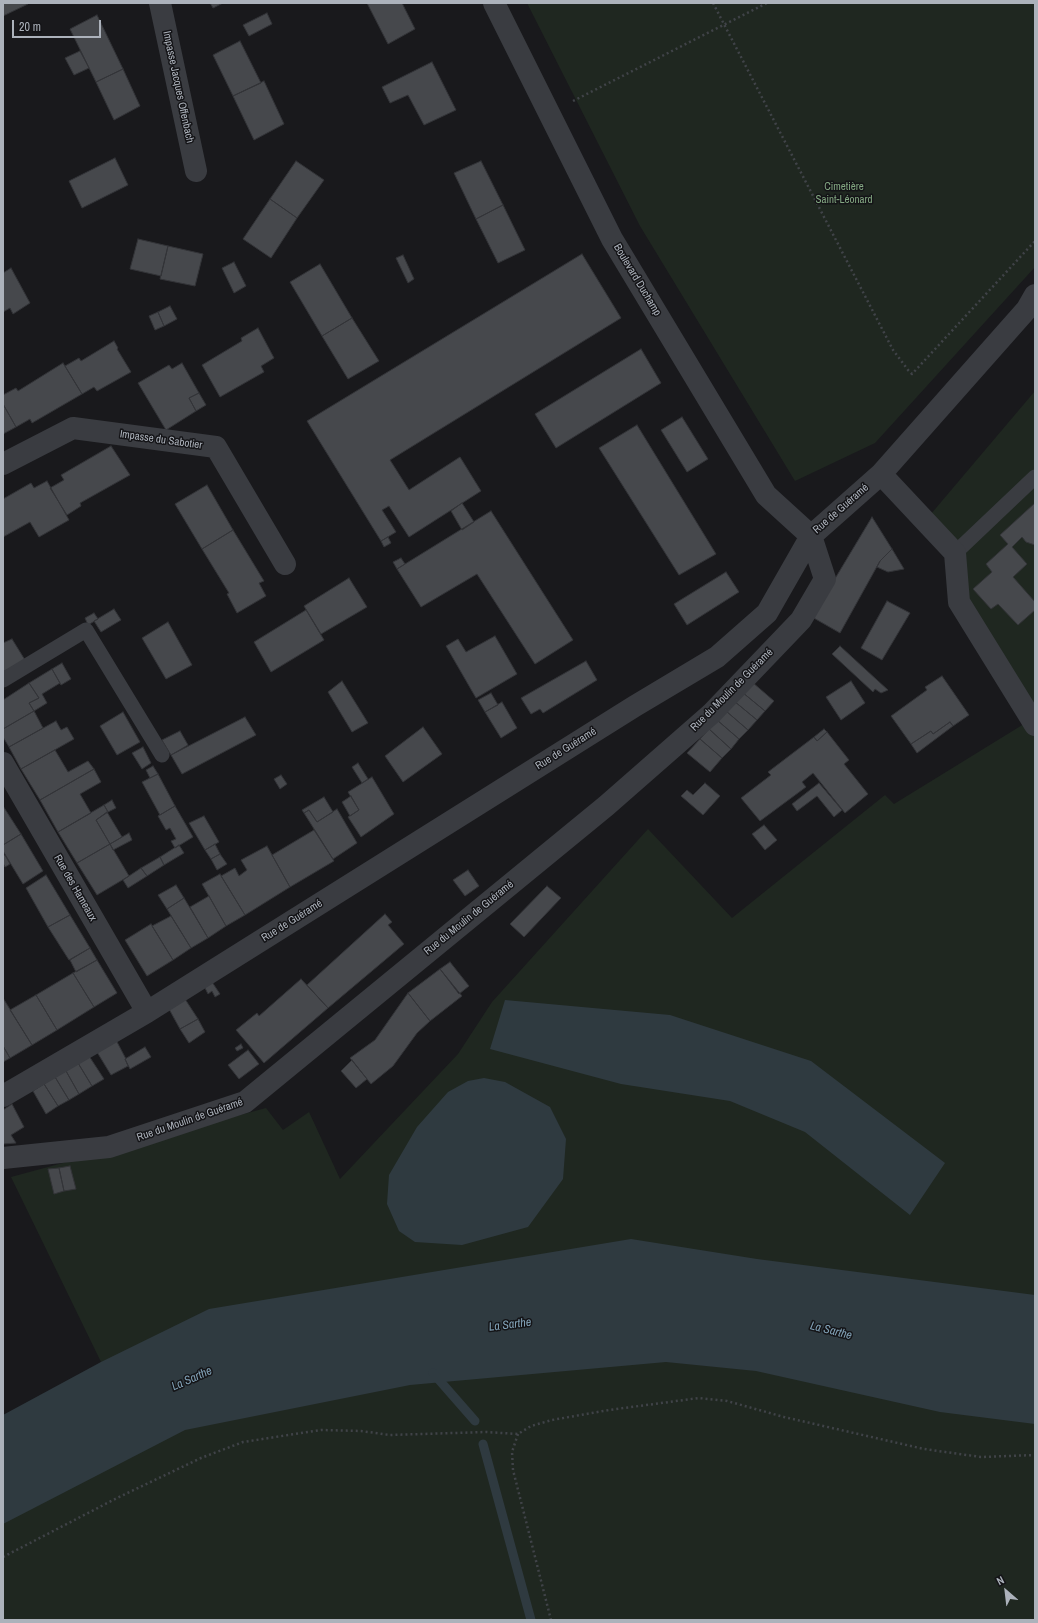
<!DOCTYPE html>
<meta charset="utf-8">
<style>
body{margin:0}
#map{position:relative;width:1038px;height:1623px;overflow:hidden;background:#19191c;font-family:"Archivo Narrow",sans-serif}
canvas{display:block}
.frame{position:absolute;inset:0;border:4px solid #acb2bb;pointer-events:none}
.north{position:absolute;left:986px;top:1571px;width:40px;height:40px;-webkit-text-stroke:3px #141417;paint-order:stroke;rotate:332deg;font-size:11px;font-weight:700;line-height:16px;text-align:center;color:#acb2bb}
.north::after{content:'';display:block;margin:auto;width:14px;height:18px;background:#acb2bb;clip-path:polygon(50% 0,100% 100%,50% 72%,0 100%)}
.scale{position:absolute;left:12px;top:20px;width:89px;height:18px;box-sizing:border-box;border:2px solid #acb2bb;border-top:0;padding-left:5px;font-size:12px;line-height:14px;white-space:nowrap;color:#acb2bb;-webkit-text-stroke:3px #141417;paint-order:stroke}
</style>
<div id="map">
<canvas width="1038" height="1623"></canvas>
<div class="frame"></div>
<div class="north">N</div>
<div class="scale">20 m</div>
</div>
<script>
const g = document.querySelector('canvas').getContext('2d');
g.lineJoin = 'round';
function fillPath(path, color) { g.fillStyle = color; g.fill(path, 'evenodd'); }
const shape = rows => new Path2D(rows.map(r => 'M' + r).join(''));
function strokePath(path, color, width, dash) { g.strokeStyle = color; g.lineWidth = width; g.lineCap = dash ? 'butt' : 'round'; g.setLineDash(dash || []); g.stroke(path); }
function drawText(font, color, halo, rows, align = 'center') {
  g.font = font + ' "Archivo Narrow",sans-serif'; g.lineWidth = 3; g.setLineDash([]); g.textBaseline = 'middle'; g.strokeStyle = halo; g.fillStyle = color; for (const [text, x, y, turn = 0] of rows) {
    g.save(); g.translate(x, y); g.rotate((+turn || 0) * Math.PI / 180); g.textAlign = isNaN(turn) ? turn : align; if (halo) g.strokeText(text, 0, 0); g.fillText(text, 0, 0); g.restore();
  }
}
fillPath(shape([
 [527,3,1035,3,1035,267,875,443,795,481,640,226],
 [1035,391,1035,708,959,602,955,553,925,521],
 [1032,719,1035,727,1035,1620,3,1620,3,1424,101,1362,11,1177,266,1108,283,1130,309,1112,340,1179,458,1054,492,1002,648,829,732,918,885,795,894,804]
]), '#1f2720');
fillPath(shape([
 [505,1000,670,1015,811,1061,945,1163,910,1215,805,1132,730,1101,621,1084,490,1049],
 [484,1078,505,1082,550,1107,566,1139,563,1179,528,1227,462,1245,415,1242,399,1231,387,1204,389,1175,417,1127,448,1092,468,1081],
 [631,1239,757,1259,1035,1295,1035,1424,940,1412,756,1371,666,1362,410,1385,185,1430,3,1524,3,1415,101,1362,209,1309]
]), '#2f3a40');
strokePath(shape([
 [433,1373,475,1421],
 [483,1444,531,1620]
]), '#2f3a40', 9);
const building = shape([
 [3,3,28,3,28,4,3,16,3,3],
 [210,3,223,3,213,8,210,3],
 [367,3,402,3,415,29,388,44,367,3],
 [267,13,272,24,249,36,243,25,267,13],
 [97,15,123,69,96,82,70,29,97,15],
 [240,41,261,83,233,96,213,55,240,41],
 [80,51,89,68,74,75,65,58,80,51],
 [432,62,456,110,424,125,408,95,390,103,382,87,432,62],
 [123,69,140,106,114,120,96,82,123,69],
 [264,81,284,124,254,140,233,96,264,81],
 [115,158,128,185,82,208,69,181,115,158],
 [296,161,324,180,297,218,270,199,296,161],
 [481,161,503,205,476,219,454,173,481,161],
 [270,199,297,218,271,258,243,239,270,199],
 [503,205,525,250,498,263,476,219,503,205],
 [138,239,168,246,161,276,130,269,138,239],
 [168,246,203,254,195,286,160,279,168,246],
 [582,254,621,318,390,460,409,490,460,457,481,491,409,537,389,506,382,510,396,532,381,541,307,421,582,254],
 [403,255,414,279,408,283,396,258,403,255],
 [234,262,246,286,234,293,222,268,234,262],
 [320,264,352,318,322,336,290,282,320,264],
 [11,268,30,303,13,314,10,308,3,312,3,273,11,268],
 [170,306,177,319,164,326,158,312,170,306],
 [158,312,164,326,155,330,149,316,158,312],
 [352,318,379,361,348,379,322,336,352,318],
 [258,328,274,358,261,366,264,372,220,397,202,365,242,341,241,338,258,328],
 [114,341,118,348,117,349,131,372,97,391,94,387,82,394,65,366,79,358,81,361,114,341],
 [641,349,661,383,556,448,535,414,641,349],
 [63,363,82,394,32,423,30,419,16,427,3,404,3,395,16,388,18,391,63,363],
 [182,363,199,393,189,398,196,411,166,430,138,383,169,365,172,369,182,363],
 [199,393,206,405,196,411,189,398,199,393],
 [3,404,16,427,3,434,3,404],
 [682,417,708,459,687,472,661,430,682,417],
 [637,425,716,554,679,575,599,448,637,425],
 [111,446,130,475,80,503,81,506,67,515,50,488,64,480,61,475,111,446],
 [47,481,69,520,39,537,30,522,3,537,3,499,31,483,34,488,47,481],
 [207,485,233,530,202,549,175,504,207,485],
 [462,503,474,522,462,530,451,511,462,503],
 [1035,503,1035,545,1026,542,1022,537,1012,547,1027,564,1013,577,1035,602,1035,610,1018,625,998,604,991,609,973,589,992,572,986,564,1008,544,1000,535,1035,503],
 [491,511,573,640,535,664,477,574,421,607,397,569,491,511],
 [872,517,892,549,880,561,840,633,812,617,872,517],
 [233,530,264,581,259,583,266,596,237,613,227,594,229,593,202,549,233,530],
 [388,537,391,543,384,547,381,541,388,537],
 [892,549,904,569,888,572,877,567,880,561,892,549],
 [401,558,405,564,397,569,393,562,401,558],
 [726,572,739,592,687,625,674,604,726,572],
 [349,578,367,607,321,634,304,606,349,578],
 [887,601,910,613,882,660,861,648,887,601],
 [114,609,121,620,101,632,94,621,114,609],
 [306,610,324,640,271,672,254,642,306,610],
 [94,613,98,619,88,625,85,618,94,613],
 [168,622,192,665,166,679,142,638,168,622],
 [495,636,517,674,476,698,446,646,458,639,466,652,495,636],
 [12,639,25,660,3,672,3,643,12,639],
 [840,646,877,680,888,690,881,693,875,689,873,692,832,654,840,646],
 [586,661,597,680,543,713,540,709,531,714,521,698,586,661],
 [62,663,71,679,61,685,52,669,62,663],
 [52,669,60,683,42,694,47,703,34,711,29,703,39,698,29,683,52,669],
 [942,676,969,715,953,726,950,722,933,734,931,731,911,744,891,716,927,690,925,687,942,676],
 [342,681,368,723,352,732,328,692,342,681],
 [851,681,865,703,841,720,826,697,851,681],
 [752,682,774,701,765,711,742,692,752,682],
 [29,683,39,698,29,703,34,711,3,729,3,700,29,683],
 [742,692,765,711,757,720,734,701,742,692],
 [491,693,498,705,485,712,478,700,491,693],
 [734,701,757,720,748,730,726,711,734,701],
 [502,702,517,728,501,738,485,712,502,702],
 [34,711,43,728,9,747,3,737,3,729,34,711],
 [726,711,748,730,739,739,717,720,726,711],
 [123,712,140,742,117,755,100,726,123,712],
 [245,717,256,735,182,774,171,755,245,717],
 [717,720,739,739,731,749,709,729,717,720],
 [56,721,61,730,67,727,74,739,21,769,9,747,56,721],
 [950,722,953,726,917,753,911,744,931,731,933,734,950,722],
 [423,727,442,754,403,782,385,756,423,727],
 [709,729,731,749,722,758,700,739,709,729],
 [824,729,827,732,817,741,814,737,824,729],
 [180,731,188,745,171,755,162,740,180,731],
 [827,732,849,760,844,764,868,794,845,813,813,773,802,782,806,787,760,821,741,798,771,775,768,772,814,737,817,741,827,732],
 [700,739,722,758,710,772,687,753,700,739],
 [143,747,151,763,142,769,132,753,143,747],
 [55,750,68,772,88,761,94,769,40,800,21,769,55,750],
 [358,763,368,779,362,783,352,767,358,763],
 [153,766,158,774,150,778,146,770,153,766],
 [94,769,101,782,80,794,91,813,58,832,40,800,94,769],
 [158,774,175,806,160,815,142,782,158,774],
 [281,775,287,784,280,789,274,779,281,775],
 [372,777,394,814,361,837,348,817,359,810,348,792,372,777],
 [705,783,720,796,703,815,681,796,687,790,693,795,705,783],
 [819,783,842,810,834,817,817,796,797,811,792,804,819,783],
 [351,796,359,810,350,816,342,802,351,796],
 [324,797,333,812,317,822,309,810,304,813,302,810,324,797],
 [112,800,116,808,108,812,104,805,112,800],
 [104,805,108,812,96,820,110,844,77,863,58,832,104,805],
 [3,806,21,834,3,845,3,806],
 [175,806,193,837,175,848,171,841,176,839,170,828,166,830,158,816,175,806],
 [337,809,357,843,333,859,304,813,309,810,317,822,337,809],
 [107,812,122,837,110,844,96,820,107,812],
 [204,816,219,842,205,850,189,823,204,816],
 [764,825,777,840,765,850,752,834,764,825],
 [314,830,334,861,290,887,272,855,314,830],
 [129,833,132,840,113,850,110,844,129,833],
 [21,834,43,871,23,884,3,851,3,845,21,834],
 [110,844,129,876,97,895,77,863,110,844],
 [215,844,220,854,211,859,205,850,215,844],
 [179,845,184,853,164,865,160,857,179,845],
 [267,846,290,887,245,915,221,876,235,868,239,876,247,870,241,860,267,846],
 [220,854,227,864,217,870,211,859,220,854],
 [5,855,10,864,5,867,3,863,3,856,5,855],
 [160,857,164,865,147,876,141,868,160,857],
 [141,868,147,876,128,888,123,880,141,868],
 [468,870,479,886,465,896,453,880,468,870],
 [220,874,245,915,226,926,202,884,220,874],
 [46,875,70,915,48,927,26,888,46,875],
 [176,885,184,898,167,909,158,895,176,885],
 [547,886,561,898,524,937,510,924,547,886],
 [209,896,226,926,208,938,190,907,209,896],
 [184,898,208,938,191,948,167,909,184,898],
 [385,914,392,922,388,925,404,944,328,1008,307,985,385,914],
 [70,915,90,948,69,960,48,927,70,915],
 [171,916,191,948,173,960,152,926,171,916],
 [151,924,173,960,147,976,125,940,151,924],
 [90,948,97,960,76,972,70,960,90,948],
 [97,960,117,993,94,1007,73,973,97,960],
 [450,962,469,986,459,994,440,969,450,962],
 [440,969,462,996,430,1021,408,993,440,969],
 [73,973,94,1007,57,1030,36,995,73,973],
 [301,979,328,1008,264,1063,236,1030,257,1013,259,1016,301,979],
 [212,982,220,994,215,997,212,991,208,994,204,986,212,982],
 [408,993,430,1021,417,1033,393,1066,371,1084,350,1058,375,1040,408,993],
 [36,995,57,1030,32,1045,10,1010,36,995],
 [3,998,32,1045,10,1058,3,1046,3,998],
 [185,999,198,1019,180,1029,169,1009,185,999],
 [198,1019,205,1032,189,1043,180,1029,198,1019],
 [116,1040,126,1059,125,1059,128,1066,111,1075,97,1052,116,1040],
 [241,1044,243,1048,237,1051,235,1048,241,1044],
 [3,1046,10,1058,3,1062,3,1046],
 [145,1047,151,1057,130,1069,125,1059,145,1047],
 [248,1050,259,1064,239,1079,228,1065,248,1050],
 [89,1056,104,1079,92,1086,78,1063,89,1056],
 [352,1060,367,1079,356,1088,341,1071,352,1060],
 [78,1063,92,1086,79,1094,66,1071,78,1063],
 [66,1071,79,1094,69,1100,55,1077,66,1071],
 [55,1077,69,1100,58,1106,44,1084,55,1077],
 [44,1084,58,1106,46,1114,33,1091,44,1084],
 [12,1104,24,1127,11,1135,16,1143,3,1144,3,1110,12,1104],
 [70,1166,76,1189,64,1191,59,1168,70,1166],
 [59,1168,64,1191,54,1194,48,1169,59,1168]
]);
fillPath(building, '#46484c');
strokePath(building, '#333438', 1);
strokePath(shape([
 [713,3,893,350,908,370,912,374,1035,241],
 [573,101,767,3],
 [518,1434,512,1452,513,1470,551,1620],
 [3,1557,117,1498,201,1458,243,1442,321,1430,361,1431,390,1435,486,1432,518,1434,531,1426,552,1420,609,1410,699,1398,727,1401,784,1417,924,1449,981,1457,1035,1455]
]), '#404348', 2.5, [2, 3]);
strokePath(shape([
 [955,553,1035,477],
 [3,680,86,630,162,755]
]), '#3a3c41', 15);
strokePath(shape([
 [160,3,196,171],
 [3,464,73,428,216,447,285,564],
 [881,474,955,553,959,602,1035,725],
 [3,763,147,1012],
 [3,1096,147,1012,635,706,717,657,767,613,811,536,881,474,1027,309,1035,295],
 [3,1158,109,1147,245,1102,606,806,711,714,801,620,825,579,811,536,766,495,612,239,494,3]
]), '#3a3c41', 22);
drawText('11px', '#acb2bb', '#141417', [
 ["Impasse Jacques Offenbach",178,87,78],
 ["Boulevard Duchamp",637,280,59],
 ["Impasse du Sabotier",161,440,8],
 ["Rue de Guéramé",841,509,-41],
 ["Rue du Moulin de Guéramé",732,690,-45],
 ["Rue de Guéramé",566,749,-32],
 ["Rue des Hameaux",75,888,60],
 ["Rue du Moulin de Guéramé",469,918,-39],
 ["Rue de Guéramé",292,921,-32],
 ["Rue du Moulin de Guéramé",190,1120,-19]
]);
drawText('11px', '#83a782', '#141417', [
 ["Cimetière",844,187],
 ["Saint-Léonard",844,200]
]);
drawText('italic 12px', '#82a2b7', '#141417', [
 ["La Sarthe",510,1325,-7],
 ["La Sarthe",831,1331,14],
 ["La Sarthe",192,1379,-24]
]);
</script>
